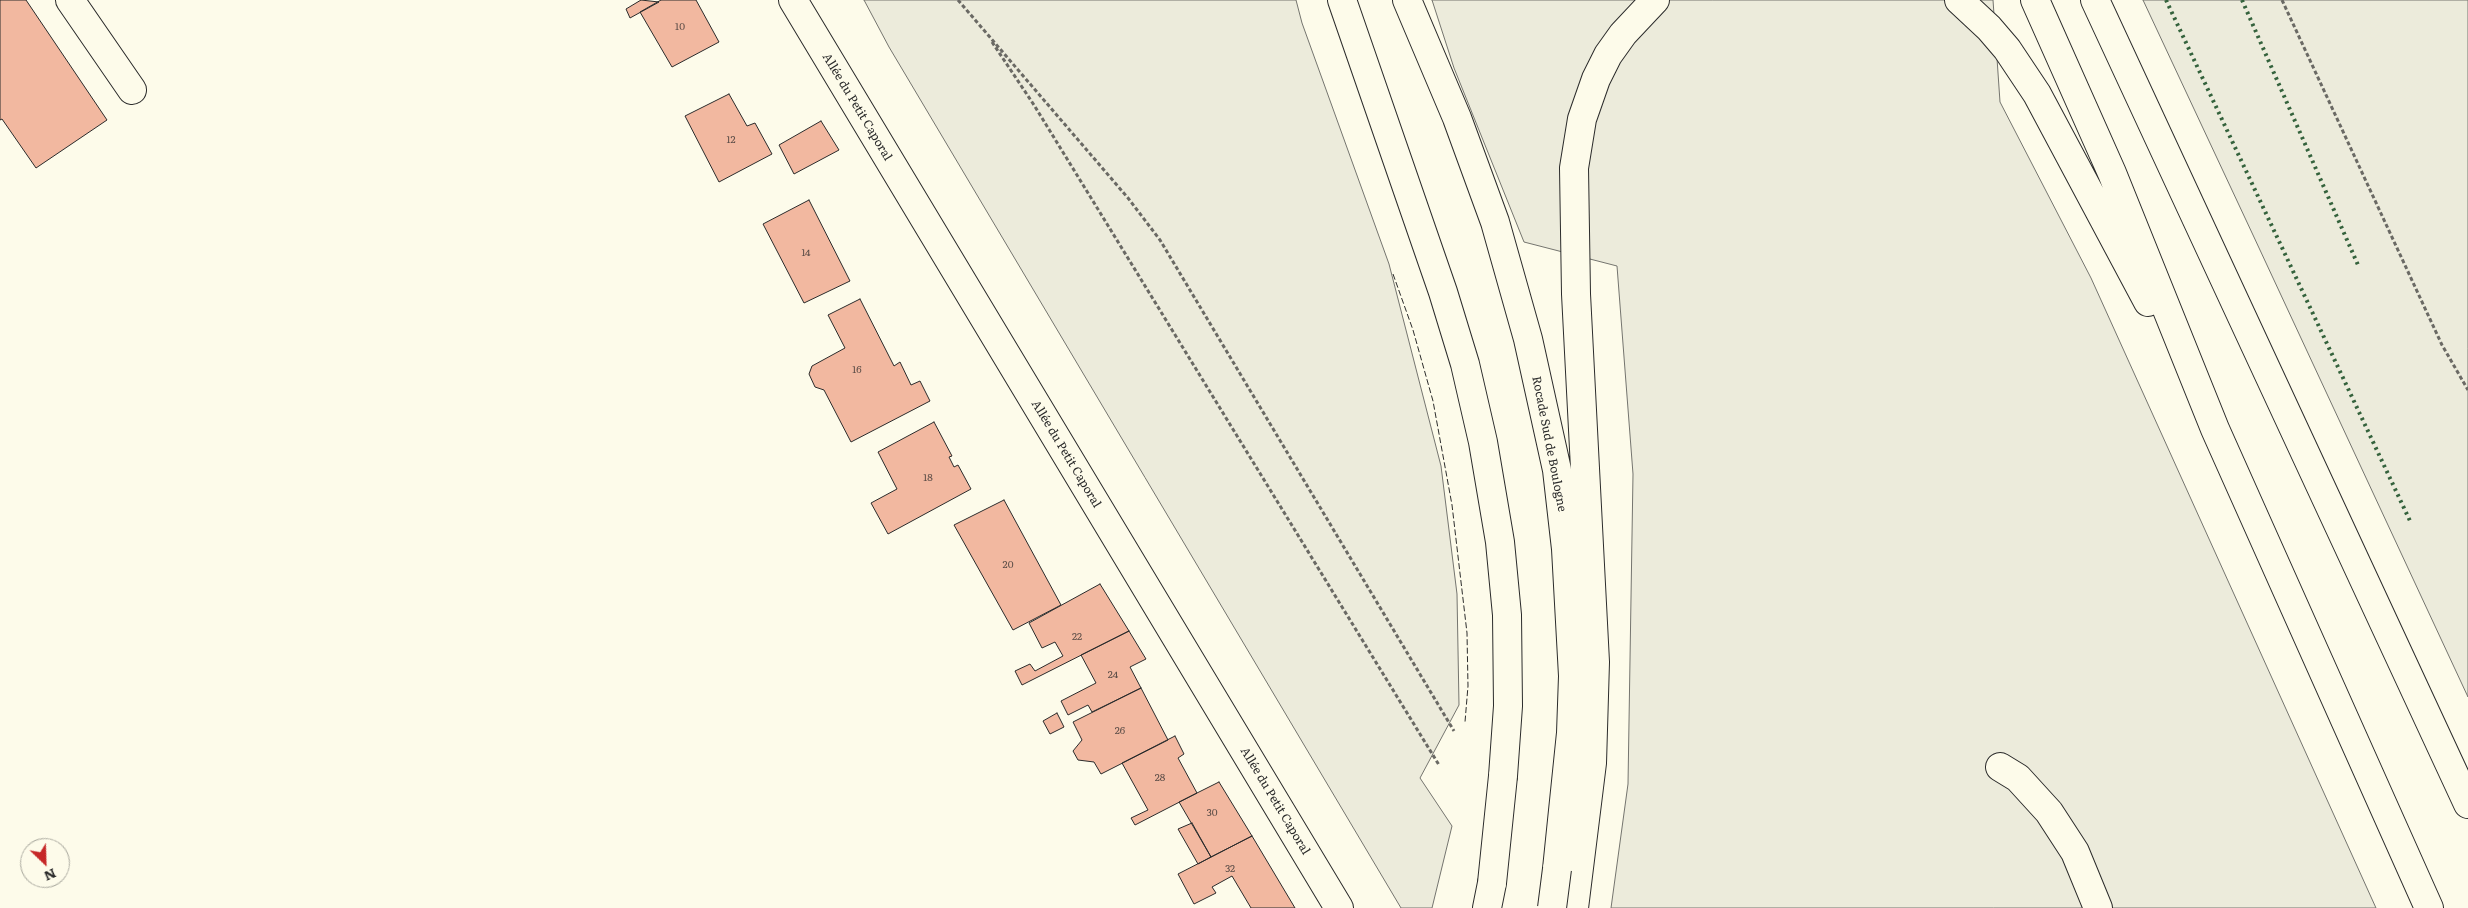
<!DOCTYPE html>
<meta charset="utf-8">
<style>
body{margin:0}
#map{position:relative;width:2468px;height:908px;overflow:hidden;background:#fdfbea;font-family:Literata,serif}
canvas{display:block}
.north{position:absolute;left:20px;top:838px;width:50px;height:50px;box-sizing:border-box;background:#fdfbea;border:1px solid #a9a89e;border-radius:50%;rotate:156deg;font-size:14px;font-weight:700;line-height:20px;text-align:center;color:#2b2b2b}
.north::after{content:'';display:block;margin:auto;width:18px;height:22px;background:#c62828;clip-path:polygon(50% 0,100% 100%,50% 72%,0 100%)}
</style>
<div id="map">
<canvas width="2468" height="908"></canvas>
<div class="north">N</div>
</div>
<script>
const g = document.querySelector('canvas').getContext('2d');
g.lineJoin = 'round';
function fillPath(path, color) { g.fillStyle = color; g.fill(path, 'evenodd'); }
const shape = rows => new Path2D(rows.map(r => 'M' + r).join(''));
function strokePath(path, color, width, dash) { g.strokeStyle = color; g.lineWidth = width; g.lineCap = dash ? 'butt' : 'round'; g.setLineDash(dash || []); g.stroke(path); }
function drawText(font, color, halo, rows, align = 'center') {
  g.font = font + ' Literata,serif'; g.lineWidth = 4; g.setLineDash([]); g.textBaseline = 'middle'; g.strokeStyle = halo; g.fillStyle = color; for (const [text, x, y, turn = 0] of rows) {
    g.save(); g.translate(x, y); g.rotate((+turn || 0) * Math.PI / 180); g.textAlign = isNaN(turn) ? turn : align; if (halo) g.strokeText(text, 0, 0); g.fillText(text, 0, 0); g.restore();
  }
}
const green = shape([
 [864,0,1296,0,1302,23,1389,264,1441,466,1457,594,1459,705,1420,778,1452,826,1432,908,1401,908,889,47,864,0],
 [1432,0,1993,0,2000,102,2091,278,2376,908,1611,908,1628,784,1633,474,1617,266,1524,242,1454,68,1432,0],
 [2143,0,2468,0,2468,697,2253,235,2143,0]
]);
fillPath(green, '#ecebdb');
strokePath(green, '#74746e', 1);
const building = shape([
 [0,0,26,0,107,120,36,168,2,119,0,120,0,0],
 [641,0,659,2,630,18,626,9,641,0],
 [661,0,696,0,719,42,672,67,640,12,661,0],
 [729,94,747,126,755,123,772,154,719,182,685,116,729,94],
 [821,121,839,150,794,174,779,145,821,121],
 [809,200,850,281,804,303,763,224,809,200],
 [860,299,894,366,900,362,911,385,920,381,930,401,851,442,824,390,815,387,809,374,812,366,845,348,828,315,860,299],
 [934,422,952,456,949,457,954,467,958,465,971,489,888,534,871,503,897,489,878,452,934,422],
 [1004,500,1061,605,1013,630,954,525,1004,500],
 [1100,584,1129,631,1022,685,1015,671,1030,664,1035,671,1063,656,1055,642,1042,648,1029,623,1100,584],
 [1129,631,1146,659,1130,667,1141,688,1092,712,1088,705,1068,715,1061,701,1096,683,1081,655,1129,631],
 [1141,688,1168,740,1101,774,1094,762,1078,760,1073,751,1082,740,1073,722,1141,688],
 [1057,713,1064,727,1050,734,1043,721,1057,713],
 [1175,736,1184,754,1178,758,1197,793,1135,825,1131,818,1148,810,1122,763,1175,736],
 [1219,782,1252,836,1211,857,1179,802,1219,782],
 [1192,823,1211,857,1198,864,1178,829,1192,823],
 [1252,836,1295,908,1251,908,1232,876,1212,887,1216,893,1194,904,1178,874,1252,836]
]);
fillPath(building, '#f2b8a0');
strokePath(building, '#2b2b2b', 1);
const minor = shape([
 [70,0,132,90],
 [793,0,1339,908],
 [2000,767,2018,778,2049,812,2075,852,2098,908]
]);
const highway = shape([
 [1342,0,1443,292,1465,364,1483,442,1500,542,1507,615,1508,706,1503,776],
 [1407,0,1457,118,1495,222,1528,339,1557,470,1566,549,1573,676,1571,733,1557,869],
 [1959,0,1989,28,2007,49,2037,94,2148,302],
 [2035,0,2112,173,2215,429,2429,908],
 [2095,0,2468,804],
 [1487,908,1492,883],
 [1574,908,1592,763,1595,662,1576,294,1574,168,1582,119,1596,79,1608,55,1623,34,1655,0]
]);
strokePath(minor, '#2b2b2b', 30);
strokePath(highway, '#2b2b2b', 30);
strokePath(shape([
 [958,0,1128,198,1160,240,1454,731],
 [2282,0,2442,345,2468,390],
 [992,42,1034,105,1439,765]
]), '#6a6964', 3, [4, 2.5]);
strokePath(minor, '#fdfbea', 28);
strokePath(highway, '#fdfbea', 28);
const highwayBridge = shape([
 [1492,883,1503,776],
 [1552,908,1557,869]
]);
strokePath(highwayBridge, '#2b2b2b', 30, []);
strokePath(highwayBridge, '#fdfbea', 28);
strokePath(shape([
 [2166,0,2411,523],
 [2242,0,2358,265]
]), '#34623c', 4, [2.5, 4]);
strokePath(shape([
 [1393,274,1413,330,1433,401,1452,505,1467,633,1468,686,1465,722]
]), '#2b2b2b', 1, [6, 2.5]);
drawText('10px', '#5d4e48', null, [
 ["10",680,27],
 ["12",731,140],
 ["14",806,253],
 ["16",857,370],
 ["18",928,478],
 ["20",1008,565],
 ["22",1077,637],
 ["24",1113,675],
 ["26",1120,731],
 ["28",1160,778],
 ["30",1212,813],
 ["32",1230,869]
]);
drawText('12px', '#2b2b2b', '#fdfbea', [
 ["Allée du Petit Caporal",857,107,59],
 ["Rocade Sud de Boulogne",1549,444,79],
 ["Allée du Petit Caporal",1066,454,59],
 ["Allée du Petit Caporal",1275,801,59]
]);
</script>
